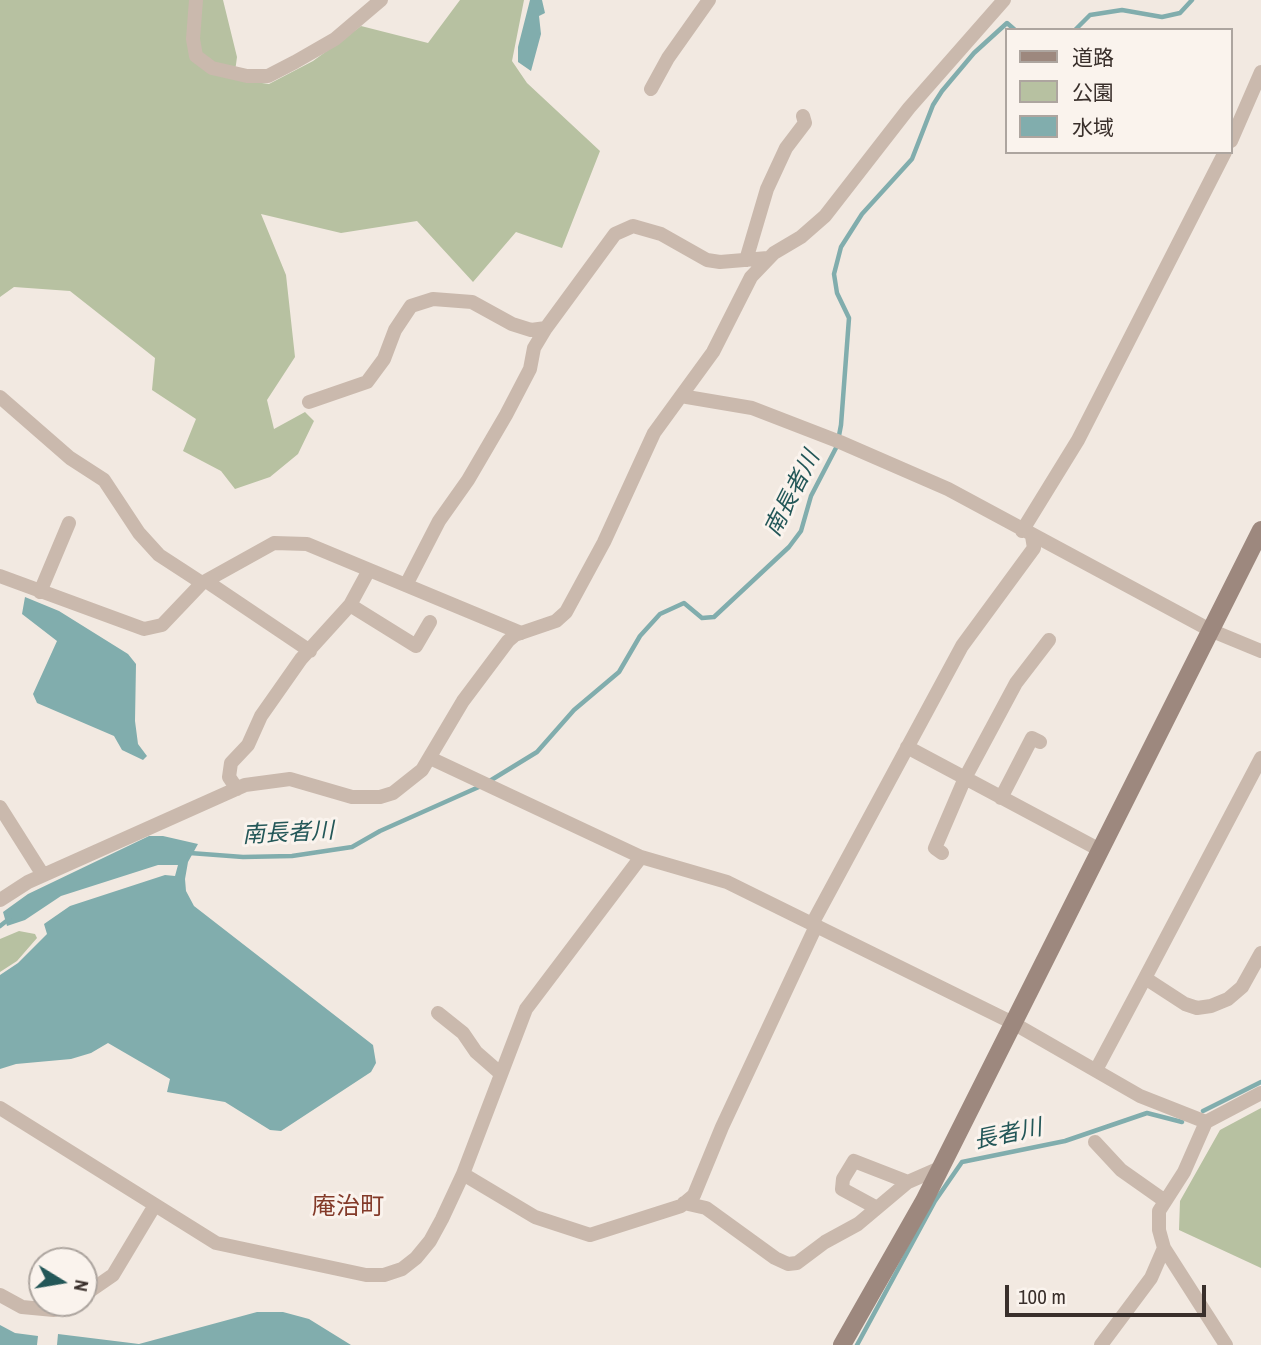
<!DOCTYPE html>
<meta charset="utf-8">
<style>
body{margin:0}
#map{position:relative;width:1261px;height:1345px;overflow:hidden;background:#f2e9e1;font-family:"Archivo Narrow","Noto Sans JP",sans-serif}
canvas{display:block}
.legend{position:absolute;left:1005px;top:28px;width:228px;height:126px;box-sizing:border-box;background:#faf3ed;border:2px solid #ada59f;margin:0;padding:9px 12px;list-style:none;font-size:21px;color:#392f2b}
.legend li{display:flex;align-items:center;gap:14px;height:35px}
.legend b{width:35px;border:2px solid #ada59f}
.north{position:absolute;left:28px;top:1247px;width:70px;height:70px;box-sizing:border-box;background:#faf3ed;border:2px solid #ada59f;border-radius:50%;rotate:101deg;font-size:19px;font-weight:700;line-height:28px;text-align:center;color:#392f2b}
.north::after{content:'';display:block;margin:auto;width:24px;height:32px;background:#235758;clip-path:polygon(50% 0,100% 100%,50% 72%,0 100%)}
.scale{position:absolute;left:1005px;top:1285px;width:201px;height:32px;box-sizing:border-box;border:4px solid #392f2b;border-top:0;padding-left:9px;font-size:21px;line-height:24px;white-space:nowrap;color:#392f2b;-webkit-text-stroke:5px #faf3ed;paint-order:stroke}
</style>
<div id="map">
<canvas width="1261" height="1345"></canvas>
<ul class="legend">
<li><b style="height:9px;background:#9d887e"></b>道路</li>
<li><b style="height:19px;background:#b7c1a1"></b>公園</li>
<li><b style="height:19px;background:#81adad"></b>水域</li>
</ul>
<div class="north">N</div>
<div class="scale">100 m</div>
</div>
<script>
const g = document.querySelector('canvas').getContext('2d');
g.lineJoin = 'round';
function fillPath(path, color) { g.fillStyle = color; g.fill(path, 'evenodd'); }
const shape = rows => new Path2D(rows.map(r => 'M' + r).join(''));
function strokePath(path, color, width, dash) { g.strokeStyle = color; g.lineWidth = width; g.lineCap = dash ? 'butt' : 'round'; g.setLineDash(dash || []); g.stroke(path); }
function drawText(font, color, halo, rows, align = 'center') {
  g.font = font + ' "Archivo Narrow","Noto Sans JP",sans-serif'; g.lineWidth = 6; g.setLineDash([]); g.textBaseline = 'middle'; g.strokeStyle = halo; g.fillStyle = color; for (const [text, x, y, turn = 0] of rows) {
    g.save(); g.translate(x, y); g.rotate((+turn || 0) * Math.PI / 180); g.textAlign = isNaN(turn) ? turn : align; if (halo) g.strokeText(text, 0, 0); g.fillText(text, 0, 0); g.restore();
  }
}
fillPath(shape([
 [0,0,223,0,237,57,234,79,269,84,313,61,361,26,428,43,460,0,524,0,512,61,527,83,600,151,562,248,516,232,473,282,417,221,341,233,261,214,286,275,295,357,267,400,274,429,305,412,314,421,298,454,270,477,235,489,221,471,183,451,196,419,152,390,155,358,70,291,14,287,0,297],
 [19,931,35,934,37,938,17,961,0,972,0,939],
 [1261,1108,1261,1268,1179,1230,1180,1201,1220,1130]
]), '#b7c1a1');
fillPath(shape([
 [530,0,542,0,545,13,539,16,541,34,531,71,518,62,518,47],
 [25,597,59,611,128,654,136,664,135,721,138,744,147,756,143,760,122,750,114,736,37,703,33,694,57,641,22,614],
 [149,836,163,836,198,844,188,862,185,879,186,891,194,906,373,1045,376,1063,371,1072,281,1131,270,1130,225,1102,167,1092,170,1079,108,1043,91,1053,71,1059,16,1064,0,1069,0,975,18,963,47,934,44,924,70,906,165,875,175,876,178,865,158,865,61,896,25,920,7,926,3,912,28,894],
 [257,1312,283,1312,309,1319,351,1345,57,1345,58,1334,139,1344],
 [0,1325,15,1333,38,1336,37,1345,0,1345]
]), '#81adad');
strokePath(shape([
 [1075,30,1090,15,1122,10,1162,17,1180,13,1192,0],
 [488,782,537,752,574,710,619,672,640,636,660,614,684,603,702,618,714,617,789,547,801,531,811,496,837,446,841,425,849,318,837,293,834,274,841,247,862,214,912,159,933,105,942,91,974,53,1007,23,1015,30],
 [190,853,243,857,292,856,352,847,380,831,481,786],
 [0,926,9,919],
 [1203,1111,1261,1082],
 [857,1345,935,1201,962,1162,1065,1141,1147,1113,1182,1122]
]), '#81adad', 4.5);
strokePath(shape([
 [196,0,193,39,196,56,212,68,247,76,268,76,295,62,335,39,381,0],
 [651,89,668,58,709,0],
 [1231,141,1261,72],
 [746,260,767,189,786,148,805,123,803,116],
 [681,396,752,408,840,442,948,489,1210,630,1261,651],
 [0,397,70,458,104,480,139,533,159,555,202,583],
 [309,402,367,382,384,359,395,330,411,306,433,299,472,302,512,324,531,330,546,328,615,234,633,226,661,234,707,260,720,262,768,258],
 [1022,531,1078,440,1225,152],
 [0,576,144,629,162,625,202,583,274,543,307,544,521,633],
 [206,581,310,651],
 [406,585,439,521,468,480,506,415,530,369,534,348,546,328],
 [40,592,69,523],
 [350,605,416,646,430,622],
 [907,747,1100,850],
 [430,758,641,857,727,882,1013,1023,1140,1096,1206,1122],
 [237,789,229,777,231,763,248,745,261,716,301,659,350,605,369,570],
 [1001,798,1032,738,1040,742],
 [0,807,43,875],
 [942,853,935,848,965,778,1016,683,1049,640],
 [0,900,28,882,245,785,290,779,352,797,380,797,393,793,422,770,463,701,508,641,515,635,556,621,566,612,604,542,654,433,713,352,751,277,774,253,801,237,825,216,909,108,1004,0],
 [812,924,962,646,1034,548,1032,536],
 [1145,978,1261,758],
 [438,1013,463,1033,476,1052,500,1073],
 [1096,1070,1145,978,1185,1004,1197,1008,1211,1006,1228,999,1242,987,1261,953],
 [0,1108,216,1243,366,1275,384,1275,402,1269,416,1258,430,1241,442,1219,463,1174,526,1009,641,857],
 [1095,1142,1121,1170,1165,1201],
 [463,1174,535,1217,590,1235,681,1206,694,1195,722,1127,816,926],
 [684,1203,706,1208,775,1258,788,1264,797,1263,825,1242,858,1224,908,1182,940,1168],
 [877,1208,842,1189,843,1179,854,1161,908,1182],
 [1164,1248,1226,1345],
 [0,1295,22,1307,54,1310,72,1303],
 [84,1295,113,1275,155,1205],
 [1101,1345,1151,1278,1164,1248,1159,1230,1159,1211,1184,1172,1206,1122,1261,1093]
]), '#cab9ad', 14);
strokePath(shape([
 [842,1345,924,1201,1261,530]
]), '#9d887e', 18);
drawText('italic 23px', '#235758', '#faf3ed', [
 ["南長者川",793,494,-63],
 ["南長者川",288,834,-3],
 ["長者川",1008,1135,-12]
]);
drawText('24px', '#833a29', '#faf3ed', [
 ["庵治町",348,1208]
]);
</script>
